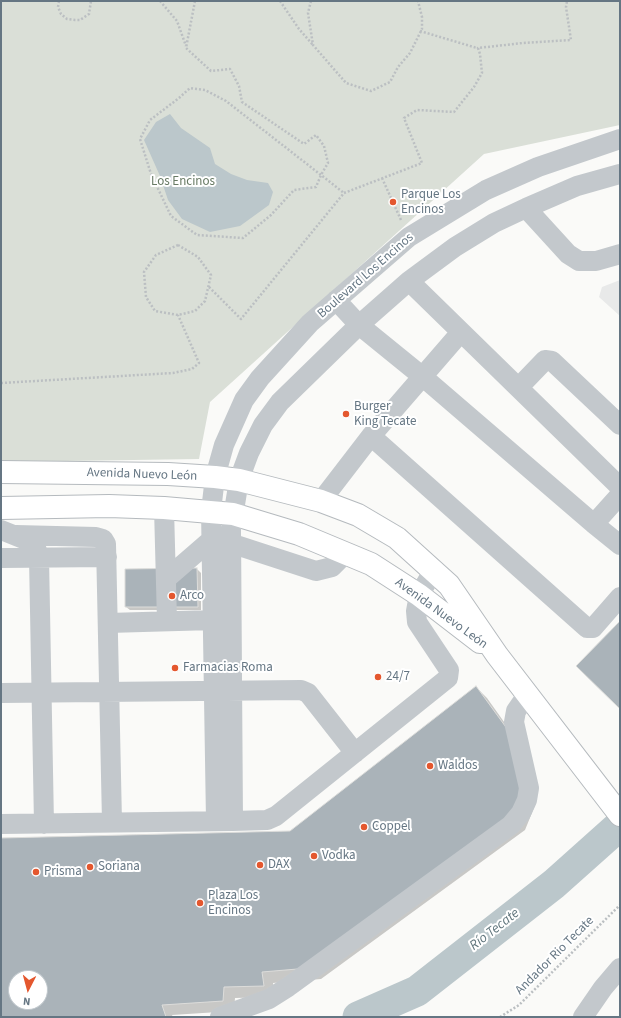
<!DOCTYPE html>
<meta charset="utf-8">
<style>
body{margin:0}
#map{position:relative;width:621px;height:1018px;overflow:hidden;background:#fafaf8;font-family:"Source Sans 3",sans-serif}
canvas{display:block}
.frame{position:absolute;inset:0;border:2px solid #657683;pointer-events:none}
.north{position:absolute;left:8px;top:970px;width:40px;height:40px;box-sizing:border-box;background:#fff;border:1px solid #c1c8cd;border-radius:50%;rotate:186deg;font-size:11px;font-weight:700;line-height:16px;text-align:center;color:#657683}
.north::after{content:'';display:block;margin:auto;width:14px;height:18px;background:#e4572e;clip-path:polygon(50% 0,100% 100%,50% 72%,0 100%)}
</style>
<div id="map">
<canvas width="621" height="1018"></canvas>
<div class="frame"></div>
<div class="north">N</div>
</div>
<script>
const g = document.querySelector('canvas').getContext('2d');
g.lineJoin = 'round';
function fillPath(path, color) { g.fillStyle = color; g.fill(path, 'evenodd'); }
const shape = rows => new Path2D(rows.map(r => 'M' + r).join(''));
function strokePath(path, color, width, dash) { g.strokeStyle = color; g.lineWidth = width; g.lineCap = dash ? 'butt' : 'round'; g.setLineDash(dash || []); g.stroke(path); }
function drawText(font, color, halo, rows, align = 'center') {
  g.font = font + ' "Source Sans 3",sans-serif'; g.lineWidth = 4; g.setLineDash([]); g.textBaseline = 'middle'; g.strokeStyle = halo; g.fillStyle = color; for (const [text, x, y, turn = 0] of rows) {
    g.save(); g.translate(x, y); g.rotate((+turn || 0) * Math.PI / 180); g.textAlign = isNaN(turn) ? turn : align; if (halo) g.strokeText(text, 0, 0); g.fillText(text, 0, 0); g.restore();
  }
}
fillPath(shape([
 [620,280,620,316,599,297,602,287]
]), '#e8e9e9');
fillPath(shape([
 [1,1,620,1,620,125,484,154,210,402,199,459,1,462]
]), '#dadfd7');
fillPath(shape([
 [170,114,181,128,210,148,215,164,231,174,247,180,268,183,273,192,269,205,240,226,210,232,182,219,168,200,160,176,144,140,156,122]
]), '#bbc7cb');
fillPath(shape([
 [197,569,201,573,201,610,130,610,126,607],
 [476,687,487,698,519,743,536,803,525,830,321,979,273,983,275,997,235,998,234,1011,172,1015,173,1017,1,1017,1,839,291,832],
 [16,978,40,978,40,1002,16,1002]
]), '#0003');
strokePath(shape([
 [358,1017,417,991,554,884,620,825]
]), '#bbc7cb', 31);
const building = shape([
 [197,568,198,607,125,607,125,569,197,568],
 [620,621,620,709,576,666,620,621],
 [476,686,508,730,526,791,514,819,309,968,262,972,264,986,224,987,223,1001,162,1005,166,1017,1,1017,1,838,290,831,476,686],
 [16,978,40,978,40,1002,16,1002,16,978]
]);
fillPath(building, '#aab3b9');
strokePath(building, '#dcdcda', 1);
const major = shape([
 [1,472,168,474,215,477,239,480,321,501,358,515,397,538,449,585,497,655,620,815],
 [1,508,109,506,164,508,233,514,299,534,371,564,419,595,480,642]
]);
strokePath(major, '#b5babe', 24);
strokePath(shape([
 [59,1,58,7,61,14,67,19,75,20,80,20,89,14,91,1],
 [160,1,177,21,186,46],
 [195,1,186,48,211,71,230,69,239,86,242,102,304,144,316,135,324,146,328,163,321,175,316,187,294,190,271,215,243,238,197,235,171,216,151,174,140,139,150,120,179,98,190,88,205,90,226,101,321,175,344,193],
 [280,1,299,29,313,45],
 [311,1,308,13,313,45,346,83,371,91,390,82,398,67,410,53,422,29,422,17,418,1],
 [420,31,477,48],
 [382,178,401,220],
 [178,245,198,257,211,275,205,301,195,311,178,315,155,311,146,297,144,272,156,255,178,245],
 [209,287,241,319,344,193,422,163,404,118,417,110,454,112,474,87,482,73,480,54,478,48,523,43,571,40,566,7,567,1],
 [1,383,173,373,192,369,199,363,178,315],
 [500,1017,519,1005,620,905]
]), '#bbbfc2', 2.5, [2, 2]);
strokePath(shape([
 [526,208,568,254,579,261,596,261,620,254],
 [409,281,620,487],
 [336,300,359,325,423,377,594,524,620,545],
 [519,387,545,360,552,361,620,425],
 [371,436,587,628,593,628,620,597],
 [321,501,371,436,461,332],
 [164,508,167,621],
 [594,524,620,495],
 [1,530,26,540,36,548,39,557,44,824],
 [16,535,96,537,103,539,106,544,112,822],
 [230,543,316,571,332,567,346,553],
 [1,558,107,557],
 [166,579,211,540],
 [108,623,213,620],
 [1,693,301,690,308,693,355,753],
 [216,821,211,511,215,477,224,445,244,400,260,378,310,323,409,237,486,190,538,167,620,139],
 [233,821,231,529,239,480,249,453,263,425,280,402,359,325,409,281,455,247,494,223,526,208,577,186,620,174],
 [1,824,233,821,267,820,276,816,448,678,449,670,417,622,416,611,419,595,434,570],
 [220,1017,269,999,288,987,511,825,521,813,527,800,529,788,514,722,516,711,527,695],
 [583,1017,603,988,620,968]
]), '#c3c8cc', 20);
strokePath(major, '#fff', 22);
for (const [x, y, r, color] of [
 [393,202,4,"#e4572e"],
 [346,414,4,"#e4572e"],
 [172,596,4,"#e4572e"],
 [175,668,4,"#e4572e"],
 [378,677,4,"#e4572e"],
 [430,766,4,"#e4572e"],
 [364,827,4,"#e4572e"],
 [314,856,4,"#e4572e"],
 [260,865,4,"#e4572e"],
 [90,867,4,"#e4572e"],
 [36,872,4,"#e4572e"],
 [200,903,4,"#e4572e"]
]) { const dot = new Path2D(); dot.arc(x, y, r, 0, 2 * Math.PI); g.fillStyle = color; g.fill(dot); strokePath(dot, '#fff', 1.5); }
drawText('13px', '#687a64', '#fff', [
 ["Los Encinos",183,182]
]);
drawText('13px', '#657683', '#fff', [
 ["Parque Los",401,195],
 ["Encinos",401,210],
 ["Burger",354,407],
 ["King Tecate",354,422],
 ["Arco",180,596],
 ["Farmacias Roma",183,668],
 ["24/7",386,677],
 ["Waldos",438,766],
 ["Coppel",372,827],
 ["Vodka",322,856],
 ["DAX",268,865],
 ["Soriana",98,867],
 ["Prisma",44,872],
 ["Plaza Los",208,896],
 ["Encinos",208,911]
], 'left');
drawText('13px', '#657683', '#fff', [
 ["Boulevard Los Encinos",366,276,-41],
 ["Avenida Nuevo León",142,475,2],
 ["Avenida Nuevo León",441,614,36],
 ["Andador Rio Tecate",555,956,-45]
]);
drawText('italic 14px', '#60757c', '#fff', [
 ["Río Tecate",495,930,-38]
]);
</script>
